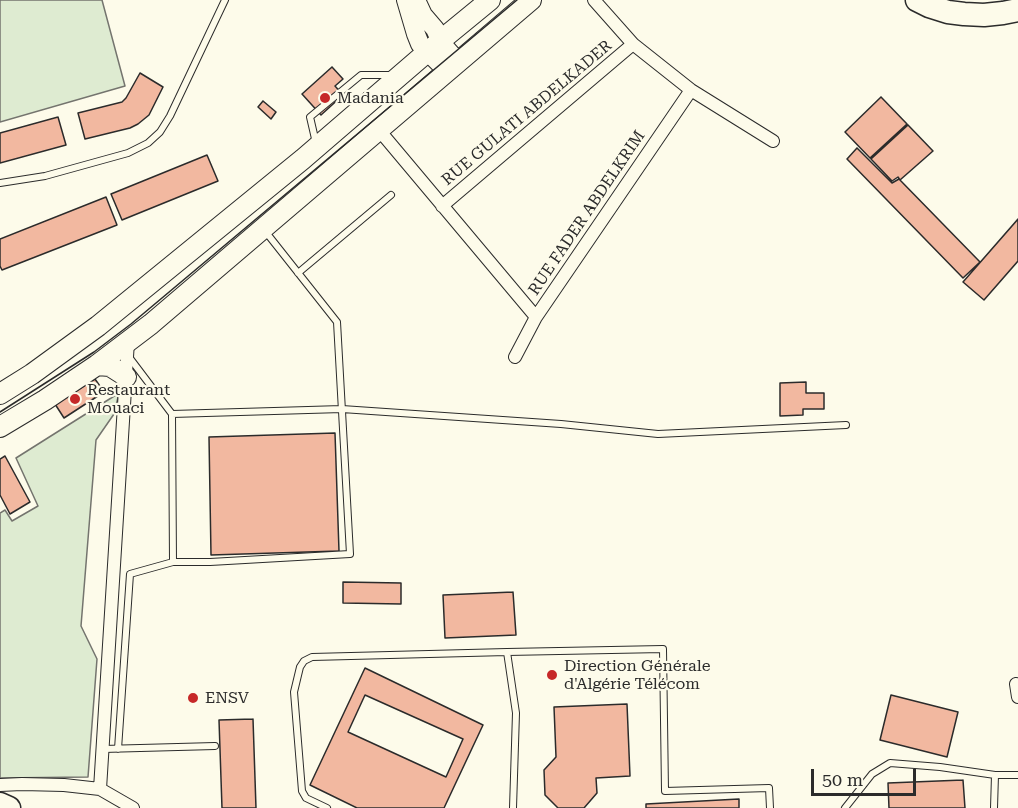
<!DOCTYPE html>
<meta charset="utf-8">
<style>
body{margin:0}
#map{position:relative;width:1018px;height:808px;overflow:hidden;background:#fdfbea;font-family:"Roboto Serif",serif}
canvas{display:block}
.scale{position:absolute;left:811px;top:769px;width:105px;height:27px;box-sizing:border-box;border:3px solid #2b2b2b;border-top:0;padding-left:8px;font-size:18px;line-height:21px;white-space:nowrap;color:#2b2b2b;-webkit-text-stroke:4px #fdfbea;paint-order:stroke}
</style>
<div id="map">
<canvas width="1018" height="808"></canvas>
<div class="scale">50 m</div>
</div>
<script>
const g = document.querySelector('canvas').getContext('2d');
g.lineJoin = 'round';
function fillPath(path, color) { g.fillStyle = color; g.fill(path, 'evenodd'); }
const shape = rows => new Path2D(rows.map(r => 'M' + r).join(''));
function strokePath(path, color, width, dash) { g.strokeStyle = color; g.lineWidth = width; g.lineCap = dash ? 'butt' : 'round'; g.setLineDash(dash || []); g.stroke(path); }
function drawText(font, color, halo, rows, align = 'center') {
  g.font = font + ' "Roboto Serif",serif'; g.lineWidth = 4.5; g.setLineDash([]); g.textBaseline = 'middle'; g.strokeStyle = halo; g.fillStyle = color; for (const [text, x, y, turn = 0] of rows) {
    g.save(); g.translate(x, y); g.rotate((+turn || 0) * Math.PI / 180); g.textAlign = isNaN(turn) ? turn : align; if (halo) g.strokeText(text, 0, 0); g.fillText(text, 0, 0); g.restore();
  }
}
const green = shape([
 [0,0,102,0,125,86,0,122,0,0],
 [119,393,114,414,96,440,81,626,97,659,88,777,0,778,0,513,5,510,12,521,38,506,16,458,119,393]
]);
fillPath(green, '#deebd1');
strokePath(green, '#74746e', 1.5);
const building = shape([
 [332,67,343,79,335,86,343,95,321,115,302,94,332,67],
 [140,73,163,87,149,115,138,124,130,128,85,139,78,113,122,102,126,98,140,73],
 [881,97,907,124,870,158,845,132,881,97],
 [263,101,276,112,271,119,258,107,263,101],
 [58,117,66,145,0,163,0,133,58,117],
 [908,125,933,151,900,180,898,177,892,181,871,159,908,125],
 [857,148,892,183,899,179,980,262,963,278,847,159,857,148],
 [207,155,218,181,122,220,111,194,207,155],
 [106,197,117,225,2,270,0,266,0,239,106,197],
 [1018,219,1018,261,984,300,963,282,1018,219],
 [95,379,104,392,64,418,55,404,95,379],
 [806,382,806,393,824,393,824,409,803,409,803,415,780,416,780,383,806,382],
 [335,433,339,551,211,555,209,437,335,433],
 [5,456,30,502,10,514,0,495,0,459,5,456],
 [343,582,401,583,401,604,343,603,343,582],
 [513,592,516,635,445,638,443,595,513,592],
 [365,668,483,725,444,808,357,808,310,785,365,668],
 [365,695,463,739,446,777,348,732,365,695],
 [891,695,958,712,947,757,880,740,891,695],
 [627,704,630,776,596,778,597,793,584,808,558,808,545,795,544,770,556,757,554,707,627,704],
 [253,719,256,808,222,808,219,720,253,719],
 [963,780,965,808,889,808,888,783,963,780],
 [739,799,739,808,646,808,646,804,739,799]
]);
fillPath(building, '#f2b8a0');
strokePath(building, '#2b2b2b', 1.5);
const lane = shape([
 [316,143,310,117,361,75,393,75],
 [0,183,45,176,128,153,148,143,160,132,170,116,225,0],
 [298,273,391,195],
 [129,357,172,414],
 [173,562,210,562,350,554,337,322,265,231],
 [507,652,663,649,665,791,769,788,770,808],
 [103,749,215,746],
 [118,749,130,574,173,562,172,414,342,409,561,424,658,434,846,425],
 [327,808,306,798,302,791,294,692,300,667,304,661,312,657,507,652,516,713,513,808],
 [845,808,872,774,890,763,940,767,995,775,1018,775],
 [994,808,995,775]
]);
const street = shape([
 [594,0,633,44,691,90,773,141],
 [379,130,536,317],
 [442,206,633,44],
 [515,357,536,317,691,90],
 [1016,684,1018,697],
 [0,785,22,784,64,785,100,789,133,808],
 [100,789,128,341]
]);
const secondary = shape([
 [406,0,416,34,420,44,447,71],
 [416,0,423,15,435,29,442,44,458,62]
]);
const primary = shape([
 [97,365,110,366,121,373,126,377],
 [0,394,32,374,98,326,303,159,440,41,490,0],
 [0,427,45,400,97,365,151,324,531,0]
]);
const highway = shape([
 [917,0,929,6,948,12,964,14,984,15,1003,13,1018,10],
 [0,804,9,808]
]);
strokePath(lane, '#2b2b2b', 8);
strokePath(street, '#2b2b2b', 14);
strokePath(secondary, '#2b2b2b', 20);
strokePath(primary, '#2b2b2b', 22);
strokePath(highway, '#2b2b2b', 25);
strokePath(lane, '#fdfbea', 6);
strokePath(street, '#fdfbea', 12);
strokePath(secondary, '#fdfbea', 18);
strokePath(primary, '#fdfbea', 20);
strokePath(highway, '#fdfbea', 22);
strokePath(shape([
 [0,412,94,352,131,324,517,0]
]), '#2b2b2b', 1.5);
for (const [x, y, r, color] of [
 [325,98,6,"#c62828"],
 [75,399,6,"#c62828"],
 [552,675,6,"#c62828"],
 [193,698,6,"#c62828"]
]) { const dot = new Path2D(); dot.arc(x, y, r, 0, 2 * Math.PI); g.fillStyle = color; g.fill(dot); strokePath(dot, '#fdfbea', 2); }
drawText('16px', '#2b2b2b', '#fdfbea', [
 ["Madania",337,98],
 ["Restaurant",87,390],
 ["Mouaci",87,408],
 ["Direction Générale",564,666],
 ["d'Algérie Télécom",564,684],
 ["ENSV",205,698]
], 'left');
drawText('16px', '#2b2b2b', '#fdfbea', [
 ["RUE GULATI ABDELKADER",527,113,-40],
 ["RUE FADER ABDELKRIM",587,213,-56]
]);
</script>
